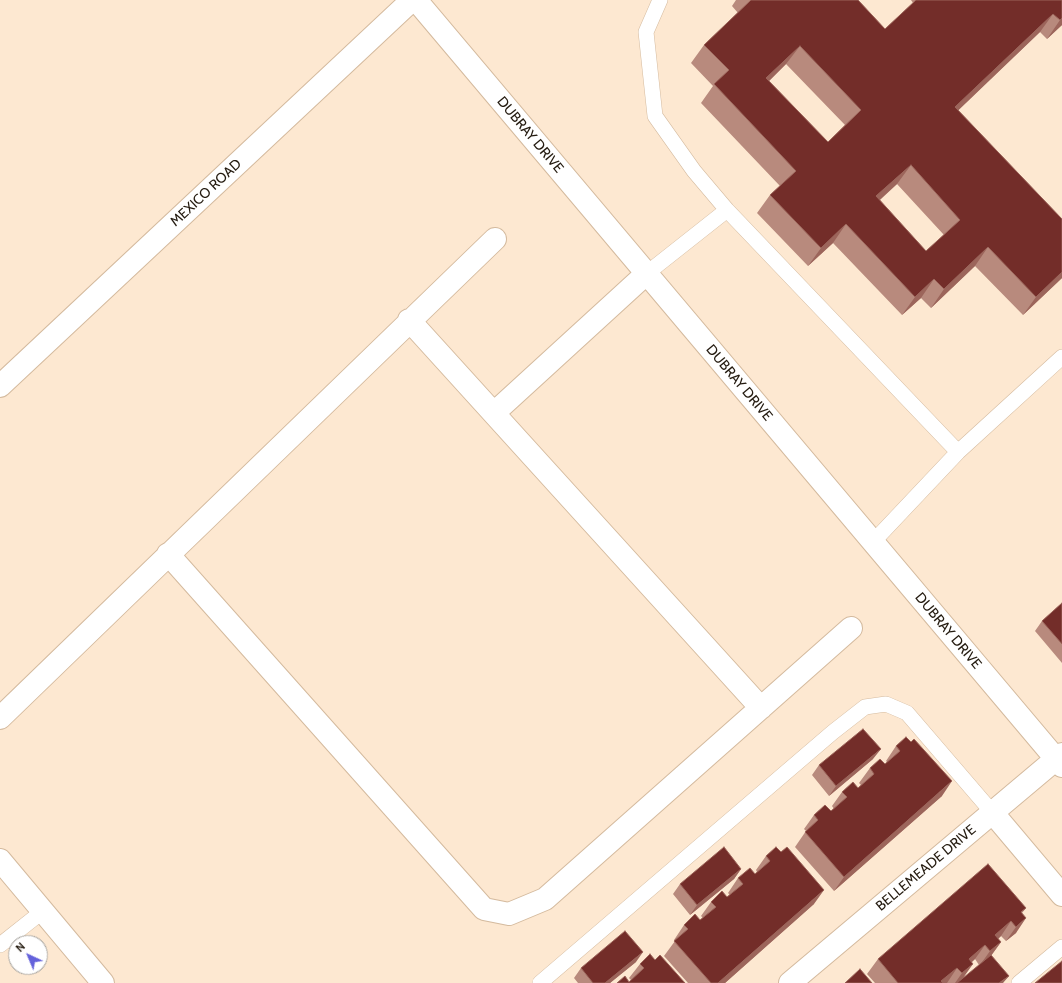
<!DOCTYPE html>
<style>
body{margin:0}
#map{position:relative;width:1062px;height:983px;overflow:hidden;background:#fde8d1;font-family:Cabin,sans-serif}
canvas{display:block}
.north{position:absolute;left:8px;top:935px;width:40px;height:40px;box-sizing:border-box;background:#fff;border:1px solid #a7a49f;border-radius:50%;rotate:316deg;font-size:11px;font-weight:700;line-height:16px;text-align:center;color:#241b10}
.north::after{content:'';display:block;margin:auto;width:14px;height:18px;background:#6462db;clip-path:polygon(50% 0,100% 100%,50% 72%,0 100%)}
</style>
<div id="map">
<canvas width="1062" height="983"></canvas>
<div class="north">N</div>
</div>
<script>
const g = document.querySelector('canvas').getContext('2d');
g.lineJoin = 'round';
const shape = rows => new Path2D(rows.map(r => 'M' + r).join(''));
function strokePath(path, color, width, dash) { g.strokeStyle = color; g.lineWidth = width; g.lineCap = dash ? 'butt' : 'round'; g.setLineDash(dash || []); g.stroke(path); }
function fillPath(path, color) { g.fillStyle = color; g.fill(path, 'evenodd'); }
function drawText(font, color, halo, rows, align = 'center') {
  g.font = font + ' Cabin,sans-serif'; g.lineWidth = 4; g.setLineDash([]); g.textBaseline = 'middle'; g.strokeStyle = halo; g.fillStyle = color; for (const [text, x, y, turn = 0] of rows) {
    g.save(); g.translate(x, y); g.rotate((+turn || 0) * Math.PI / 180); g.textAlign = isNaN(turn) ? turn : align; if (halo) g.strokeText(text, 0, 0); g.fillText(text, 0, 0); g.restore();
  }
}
const service = shape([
 [660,0,646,32,655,116,694,171,727,210,958,452],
 [646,274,727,210],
 [873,542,958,452,1062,357],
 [0,945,43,911],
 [540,983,833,732,865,707,886,704,907,713,992,812],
 [1019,983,1062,947]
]);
const minor = shape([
 [416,0,1062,766],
 [409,320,761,708],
 [494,413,646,274],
 [168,554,484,909,509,914,545,899,851,628],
 [0,718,495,239],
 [992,812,1062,895],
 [0,860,103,983],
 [790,983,1062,754]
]);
const primary = shape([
 [0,386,412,0]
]);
strokePath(service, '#d4ba9e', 16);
strokePath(minor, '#d4ba9e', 24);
strokePath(primary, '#d4ba9e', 24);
strokePath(service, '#fff', 15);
strokePath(minor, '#fff', 22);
strokePath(primary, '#fff', 22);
fillPath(shape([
 [736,0,858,0,885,29,913,3,911,0,1062,0,1062,25,1047,39,1040,32,958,110,1062,219,1062,278,1023,315,975,266,931,308,921,298,902,315,833,243,808,266,757,213,770,195,780,186,701,103,713,86,691,63,704,45,738,13,732,6],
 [786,64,845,125,828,142,769,81],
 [897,184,944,235,926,251,880,200],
 [1062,603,1062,663,1035,631,1042,621],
 [896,746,942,796,834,891,795,847,806,831,804,829,814,815,831,811,834,809,832,806,842,792,858,788,861,785,859,783,870,768,885,764,887,762,886,761],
 [873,759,829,796,812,775,819,765],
 [766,856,814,904,725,983,688,983,664,956,675,941,674,940,684,925,700,920,703,918,701,916,711,902,727,897,730,895,728,893,738,878,755,874,757,872,756,870],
 [741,869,734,879,690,915,673,894,680,884],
 [1026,908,1022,913,1016,933,1006,941,1001,936,998,939,1001,942,991,956,1003,983,875,983,867,974,878,959],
 [975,959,979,965,963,978,972,962],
 [655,960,685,983,631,980,629,978,640,964],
 [636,962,610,983,578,983,574,978,581,968]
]), '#b88a7d');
fillPath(shape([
 [1053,14,1040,32,942,126,955,107],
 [1062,18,1062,25,1047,39,1060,20],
 [800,46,786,64,753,97,766,78],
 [911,165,897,184,863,215,876,196],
 [846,224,833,243,808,266,821,248],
 [988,247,975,266,931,308,944,289],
 [1062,272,1062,278,1023,315,1036,297],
 [934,279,921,298,902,315,915,297],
 [881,749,873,759,829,796,836,786],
 [952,781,942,796,834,891,844,877],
 [741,869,734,879,690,915,697,905],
 [824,890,814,904,725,983,718,983],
 [1026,918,1016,933,1006,941,1016,927],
 [1011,921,1001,936,988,948,995,935],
 [1001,942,990,957,980,965,990,951],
 [985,945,975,959,960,972,969,959],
 [643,952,636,962,610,983,605,983],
 [973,964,963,978,957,983,955,983,962,973],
 [957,968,947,983,940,983,941,981],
 [1009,976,1003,983,999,983]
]), '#9c655b');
const building = shape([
 [751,0,858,0,885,29,916,0,1062,0,1062,18,1060,20,1053,14,955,107,1062,219,1062,272,1036,297,988,247,944,289,934,279,915,297,846,224,821,248,770,195,796,171,714,84,729,70,704,45,751,0],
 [800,46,861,110,828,142,766,78,800,46],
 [911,165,960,220,926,251,876,196,911,165],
 [1062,603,1062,644,1042,621,1062,603],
 [863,729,881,749,836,786,819,765,863,729],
 [906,737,911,742,914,739,952,781,844,877,805,832,818,820,814,815,825,805,831,811,847,797,842,792,853,782,858,788,874,774,870,768,880,759,885,764,900,751,896,746,906,737],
 [724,847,741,869,697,905,680,884,724,847],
 [776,847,781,852,787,847,824,890,718,983,711,983,674,941,688,929,684,925,695,914,700,920,716,907,711,902,722,891,727,897,743,884,738,878,750,868,755,874,770,861,766,856,776,847],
 [988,864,1026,908,1021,912,1026,918,1016,927,1011,921,995,935,1001,942,990,951,985,945,969,959,973,964,962,973,957,968,941,981,943,983,898,983,878,959,988,864],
 [625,931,643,952,605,983,593,983,581,968,625,931],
 [650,954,655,960,660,955,685,983,617,983,625,976,629,982,644,968,640,964,650,954],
 [991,955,1009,976,999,983,957,983,991,955],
 [1062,961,1062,983,1035,983,1062,961],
 [860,969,872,983,845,983,860,969]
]);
fillPath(building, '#732d29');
strokePath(building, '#9c655b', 1);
drawText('14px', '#241b10', '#fff', [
 ["DUBRAY DRIVE",530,135,50],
 ["MEXICO ROAD",206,193,-43],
 ["DUBRAY DRIVE",739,383,50],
 ["DUBRAY DRIVE",948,631,50],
 ["BELLEMEADE DRIVE",926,868,-40]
]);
</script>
